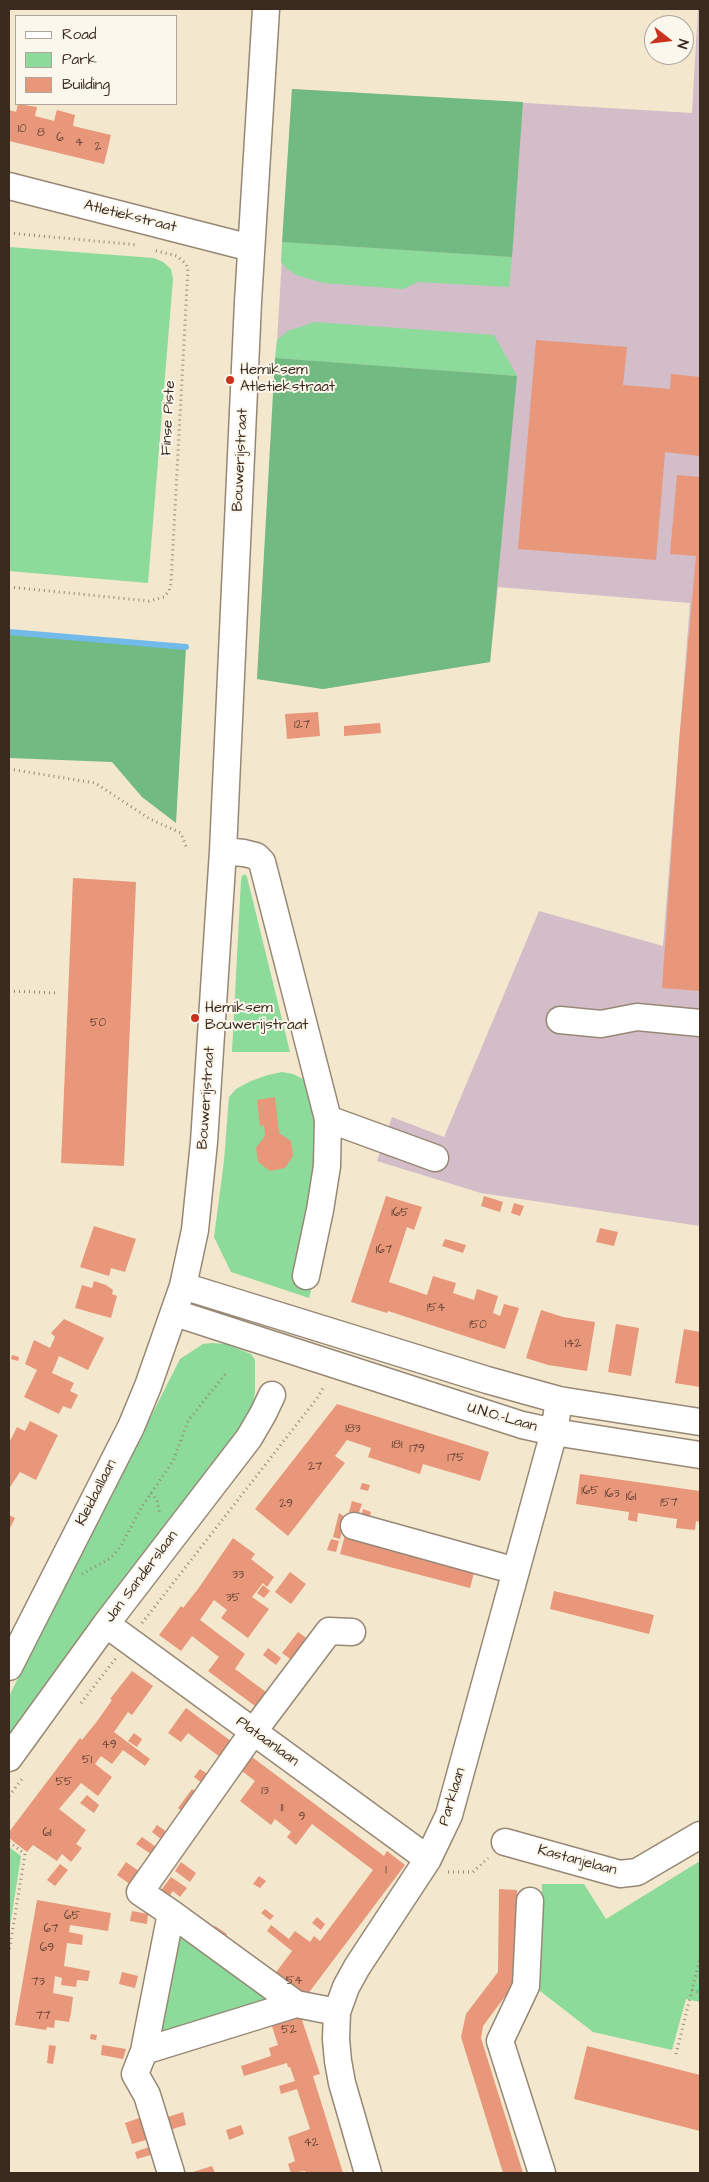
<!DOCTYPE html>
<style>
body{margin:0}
#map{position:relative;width:709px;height:2182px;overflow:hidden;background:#f3e7cd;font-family:"Architects Daughter",sans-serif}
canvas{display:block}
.frame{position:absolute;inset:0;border:10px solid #3b2a1e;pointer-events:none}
.legend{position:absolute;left:15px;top:15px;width:162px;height:90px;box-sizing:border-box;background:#fbf7ec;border:1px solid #aea59a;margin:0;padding:6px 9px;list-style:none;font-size:15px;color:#3b2a1e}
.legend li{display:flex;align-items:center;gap:10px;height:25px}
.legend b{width:25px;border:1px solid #aea59a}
.north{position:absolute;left:644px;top:15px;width:50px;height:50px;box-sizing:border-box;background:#fbf7ec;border:1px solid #aea59a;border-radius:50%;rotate:106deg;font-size:14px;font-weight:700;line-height:20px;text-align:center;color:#3b2a1e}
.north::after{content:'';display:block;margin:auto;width:18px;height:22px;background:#c8321e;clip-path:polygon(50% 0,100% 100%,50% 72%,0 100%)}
</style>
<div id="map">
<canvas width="709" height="2182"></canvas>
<div class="frame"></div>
<ul class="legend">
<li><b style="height:6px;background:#fff"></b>Road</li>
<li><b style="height:14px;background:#8cdb9a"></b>Park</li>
<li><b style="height:14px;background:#e8977a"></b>Building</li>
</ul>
<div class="north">N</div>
</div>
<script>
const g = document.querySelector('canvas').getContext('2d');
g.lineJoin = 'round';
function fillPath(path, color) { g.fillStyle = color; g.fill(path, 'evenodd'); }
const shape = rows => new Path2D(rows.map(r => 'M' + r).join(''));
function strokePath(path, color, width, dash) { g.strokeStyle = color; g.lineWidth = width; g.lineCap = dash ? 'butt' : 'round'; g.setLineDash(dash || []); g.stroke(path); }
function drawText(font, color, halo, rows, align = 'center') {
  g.font = font + ' "Architects Daughter",sans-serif'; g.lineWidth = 4; g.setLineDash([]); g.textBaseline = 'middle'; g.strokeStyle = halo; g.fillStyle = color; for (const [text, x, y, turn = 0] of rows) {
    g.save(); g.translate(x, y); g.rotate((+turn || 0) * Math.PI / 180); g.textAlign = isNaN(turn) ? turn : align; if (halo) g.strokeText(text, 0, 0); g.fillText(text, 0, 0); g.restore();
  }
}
fillPath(shape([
 [698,9,700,9,700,1226,481,1193,377,1161,392,1117,444,1137,539,911,663,946,690,603,498,587,490,662,323,689,257,679,292,89,692,113]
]), '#d2bdc8');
fillPath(shape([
 [282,242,512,257,509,287,418,282,403,289,323,283,296,275,286,268,281,262],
 [9,247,154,258,163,262,171,269,173,279,148,583,9,571],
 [315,322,494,335,517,376,275,358,277,340,288,331],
 [245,874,247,877,290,1052,232,1052,241,880,242,876],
 [282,1072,293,1074,307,1081,315,1110,312,1287,309,1298,231,1272,214,1237,224,1161,229,1097,236,1089,251,1081,268,1075],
 [212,1343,226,1344,251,1354,255,1360,255,1391,253,1409,248,1422,9,1738,9,1696,180,1359,203,1344],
 [9,1847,21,1856,9,1933],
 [700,1861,700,2002,686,1999,672,2050,593,2032,540,1991,542,1884,584,1884,606,1919],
 [178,1925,279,2001,156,2035]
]), '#8cdb9a');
fillPath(shape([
 [292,89,523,102,512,257,282,242],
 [275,358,517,376,490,662,323,689,257,679],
 [9,632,186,647,176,823,142,797,112,762,9,758]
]), '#71bb82');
strokePath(shape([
 [9,632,186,647]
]), '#72baea', 6);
fillPath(shape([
 [18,104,37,107,35,116,54,121,57,110,75,115,73,126,111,135,104,164,9,141,9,110,16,112],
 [536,340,627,347,623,385,670,389,671,374,700,377,700,456,665,452,656,560,518,549],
 [677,475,700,477,700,991,662,988,679,743,696,556,670,554],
 [318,712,320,736,287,739,285,714],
 [380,723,381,733,344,736,344,726],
 [73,878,136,882,124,1166,61,1163],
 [275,1097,279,1133,291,1141,293,1156,285,1168,270,1171,258,1162,256,1148,265,1136,264,1125,260,1126,257,1100],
 [386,1196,422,1207,414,1230,407,1227,389,1282,427,1295,433,1276,456,1283,453,1293,474,1300,477,1289,498,1296,493,1313,500,1316,504,1304,519,1308,505,1349,388,1311,387,1313,351,1302],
 [484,1196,503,1202,500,1212,481,1206],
 [514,1203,524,1206,520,1216,511,1213],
 [94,1226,136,1239,125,1272,111,1268,109,1276,80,1267],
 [600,1228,618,1232,614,1246,596,1242],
 [445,1239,466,1245,463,1253,442,1246],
 [94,1281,106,1285,113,1290,112,1294,117,1296,111,1318,75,1308,82,1285,92,1288],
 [541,1310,563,1317,595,1322,587,1371,548,1365,526,1358],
 [64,1319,104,1338,88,1370,59,1356,52,1373,74,1383,70,1391,78,1395,71,1409,63,1406,59,1414,24,1397,37,1370,25,1364,34,1340,50,1348,55,1337,51,1333],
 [616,1324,639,1328,631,1376,608,1372],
 [684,1329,700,1332,700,1387,675,1383],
 [12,1355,19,1357,18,1361,11,1359],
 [337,1404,489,1452,480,1481,423,1464,420,1474,368,1457,371,1448,347,1440,335,1456,345,1463,288,1536,255,1509],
 [30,1421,58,1435,36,1480,20,1472,10,1487,9,1443,17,1427,25,1431],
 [580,1474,700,1491,700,1522,696,1521,695,1530,676,1528,677,1519,638,1513,637,1522,628,1520,629,1512,576,1504],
 [362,1483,370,1485,368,1491,360,1489],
 [352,1501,362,1504,358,1515,349,1512],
 [363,1509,371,1512,369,1520,361,1517],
 [339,1513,345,1517,340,1539,333,1537],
 [9,1515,15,1518,9,1530],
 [345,1535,475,1569,470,1588,340,1554],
 [233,1538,255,1554,251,1559,274,1577,267,1587,263,1583,252,1597,269,1609,248,1638,221,1618,227,1610,214,1600,200,1620,245,1654,235,1669,274,1698,263,1712,208,1671,219,1657,192,1636,181,1651,159,1635,181,1606,183,1608,198,1589],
 [331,1539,339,1541,336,1552,327,1550],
 [290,1572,306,1584,291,1604,275,1592],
 [263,1585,270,1591,264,1598,257,1593],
 [554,1591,654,1615,649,1634,550,1609],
 [298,1632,312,1642,296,1663,282,1653],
 [268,1648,281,1658,276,1665,263,1655],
 [132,1671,153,1686,132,1715,128,1712,114,1732,150,1759,145,1766,123,1750,112,1764,101,1756,95,1764,112,1777,98,1796,81,1783,59,1809,86,1830,76,1844,82,1848,71,1862,62,1854,57,1861,33,1845,27,1852,9,1838,9,1832,80,1738,82,1740,98,1720,112,1700,110,1699],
 [186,1708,239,1747,228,1763,188,1733,181,1742,168,1733],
 [134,1733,142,1739,137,1747,128,1741],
 [244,1751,384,1856,387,1851,405,1865,301,2003,271,1979,292,1951,267,1931,271,1925,289,1939,295,1931,310,1942,314,1936,320,1941,373,1870,312,1824,296,1845,287,1837,291,1832,275,1819,271,1825,240,1801,255,1781,234,1765],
 [200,1769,212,1777,206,1786,194,1777],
 [192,1789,203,1797,189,1816,178,1808],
 [87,1795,99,1805,94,1813,80,1803],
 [202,1814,209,1819,198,1834,192,1829],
 [157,1825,167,1832,161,1839,152,1832],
 [142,1837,156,1847,151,1854,136,1844],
 [126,1862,143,1874,134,1887,117,1875],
 [181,1862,196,1873,190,1882,175,1871],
 [60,1864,68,1870,55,1886,47,1880],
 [259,1876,266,1881,260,1888,253,1884],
 [171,1877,187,1888,180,1897,173,1891,164,1903,156,1897],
 [499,1889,517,1890,518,1979,483,2026,481,2038,523,2173,503,2173,461,2037,466,2014,498,1972],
 [37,1900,111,1913,108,1931,70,1925,69,1932,83,1935,82,1945,67,1943,64,1966,90,1971,88,1981,77,1980,76,1987,61,1985,62,1978,55,1976,53,1993,73,1997,71,2013,69,2022,55,2020,54,2028,47,2027,46,2030,15,2025],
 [265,1909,274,1916,270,1920,261,1913],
 [132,1911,148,1914,147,1924,130,1921],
 [317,1917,325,1924,321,1930,312,1923],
 [215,1926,227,1934,222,1942,210,1933],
 [122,1972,138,1976,135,1988,119,1984],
 [300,2014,320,2074,313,2076,343,2173,306,2173,305,2171,291,2173,288,2164,295,2161,288,2137,310,2129,297,2089,281,2094,279,2086,295,2081,290,2067,288,2067,287,2063,244,2076,241,2066,271,2056,269,2048,278,2045,271,2023],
 [91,2034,97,2035,96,2040,90,2039],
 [49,2045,56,2046,53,2064,47,2063],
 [102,2045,126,2049,123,2059,101,2055],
 [587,2046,700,2075,700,2131,574,2099],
 [183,2112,186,2125,169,2130,165,2118],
 [142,2117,149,2139,132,2144,125,2123],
 [241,2125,244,2134,229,2140,226,2130],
 [152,2146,154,2154,137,2159,135,2152],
 [212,2166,215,2173,190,2173]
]), '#e8977a');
const minor = shape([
 [9,186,251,248],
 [223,851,244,853,256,856,262,862,328,1119,327,1166,320,1210,306,1276],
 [560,1020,601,1024,637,1017,700,1023],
 [328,1119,435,1158],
 [183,1286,487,1380,559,1400,700,1422],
 [175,1313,522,1425,554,1432,700,1455],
 [354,1526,516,1571],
 [106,1624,428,1859],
 [9,1667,131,1427,148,1386,183,1286,195,1230,204,1142,223,851,248,302,266,9],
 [9,1758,106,1624,249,1438,263,1414,272,1395],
 [505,1842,620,1874,637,1872,700,1835],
 [530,1901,526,1986,500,2041,542,2173],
 [171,1913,296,2004,337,2012],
 [296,2004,144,2051,171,1913,140,1892,253,1732,329,1631,352,1632],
 [144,2051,135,2074,147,2095,171,2173],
 [368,2173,342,2083,338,2061,336,2039,337,2012,346,1987,357,1967,428,1859,449,1815,554,1432,559,1400]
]);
strokePath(minor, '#978876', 29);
strokePath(shape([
 [9,233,138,245],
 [9,587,149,601,164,597,169,591,171,583,188,268,186,264,177,256,153,250],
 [9,769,95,783,150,819,181,833,187,849],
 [9,991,58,993],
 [151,1493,157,1500,160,1515],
 [82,1574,111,1558,121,1546,141,1508,173,1461,188,1421,226,1373],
 [142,1623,318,1397,324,1386],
 [81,1703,116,1658],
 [9,1796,22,1779],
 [9,1842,25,1854,9,1952],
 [448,1872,473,1872,488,1858],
 [692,1990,700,1992],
 [676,2054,700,1958]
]), '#978876', 3, [1, 4]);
strokePath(minor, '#fff', 26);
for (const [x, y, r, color] of [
 [230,380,5,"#c8321e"],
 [195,1018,5,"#c8321e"]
]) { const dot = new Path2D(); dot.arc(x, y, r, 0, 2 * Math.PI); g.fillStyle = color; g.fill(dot); strokePath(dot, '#fbf7ec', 2); }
drawText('12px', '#664535', null, [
 ["10",22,129],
 ["8",41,133],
 ["6",60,138],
 ["4",79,143],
 ["2",98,147],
 ["127",302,725],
 ["50",98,1023],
 ["165",400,1213],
 ["167",384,1250],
 ["154",436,1308],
 ["150",478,1325],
 ["142",573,1344],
 ["183",353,1429],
 ["181",397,1445],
 ["179",417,1449],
 ["175",456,1458],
 ["27",315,1467],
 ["165",590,1491],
 ["163",612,1494],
 ["161",631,1497],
 ["157",669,1503],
 ["29",286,1504],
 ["33",238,1575],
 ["35",233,1598],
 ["49",109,1745],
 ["51",87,1760],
 ["55",64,1782],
 ["13",265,1791],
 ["11",282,1808],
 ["9",302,1817],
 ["61",47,1833],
 ["1",386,1870],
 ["65",72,1916],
 ["67",51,1929],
 ["69",47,1948],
 ["54",294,1981],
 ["73",38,1982],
 ["77",43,2016],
 ["52",289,2030],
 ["42",311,2143]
]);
drawText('15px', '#3b2a1e', '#fbf7ec', [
 ["Atletiekstraat",130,217,14],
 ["Finse Piste",169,418,-87],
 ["Bouwerijstraat",241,460,-87],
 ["Bouwerijstraat",207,1098,-86],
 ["U.N.O.-Laan",502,1418,16],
 ["Kleidaallaan",97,1493,-63],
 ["Jan Sanderslaan",142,1577,-53],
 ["Plataanlaan",267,1742,36],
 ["Parklaan",453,1797,-73],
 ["Kastanjelaan",577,1861,15]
]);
drawText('15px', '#3b2a1e', '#fbf7ec', [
 ["Hemiksem",240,371],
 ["Atletiekstraat",240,388],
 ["Hemiksem",205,1009],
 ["Bouwerijstraat",205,1026]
], 'left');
</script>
